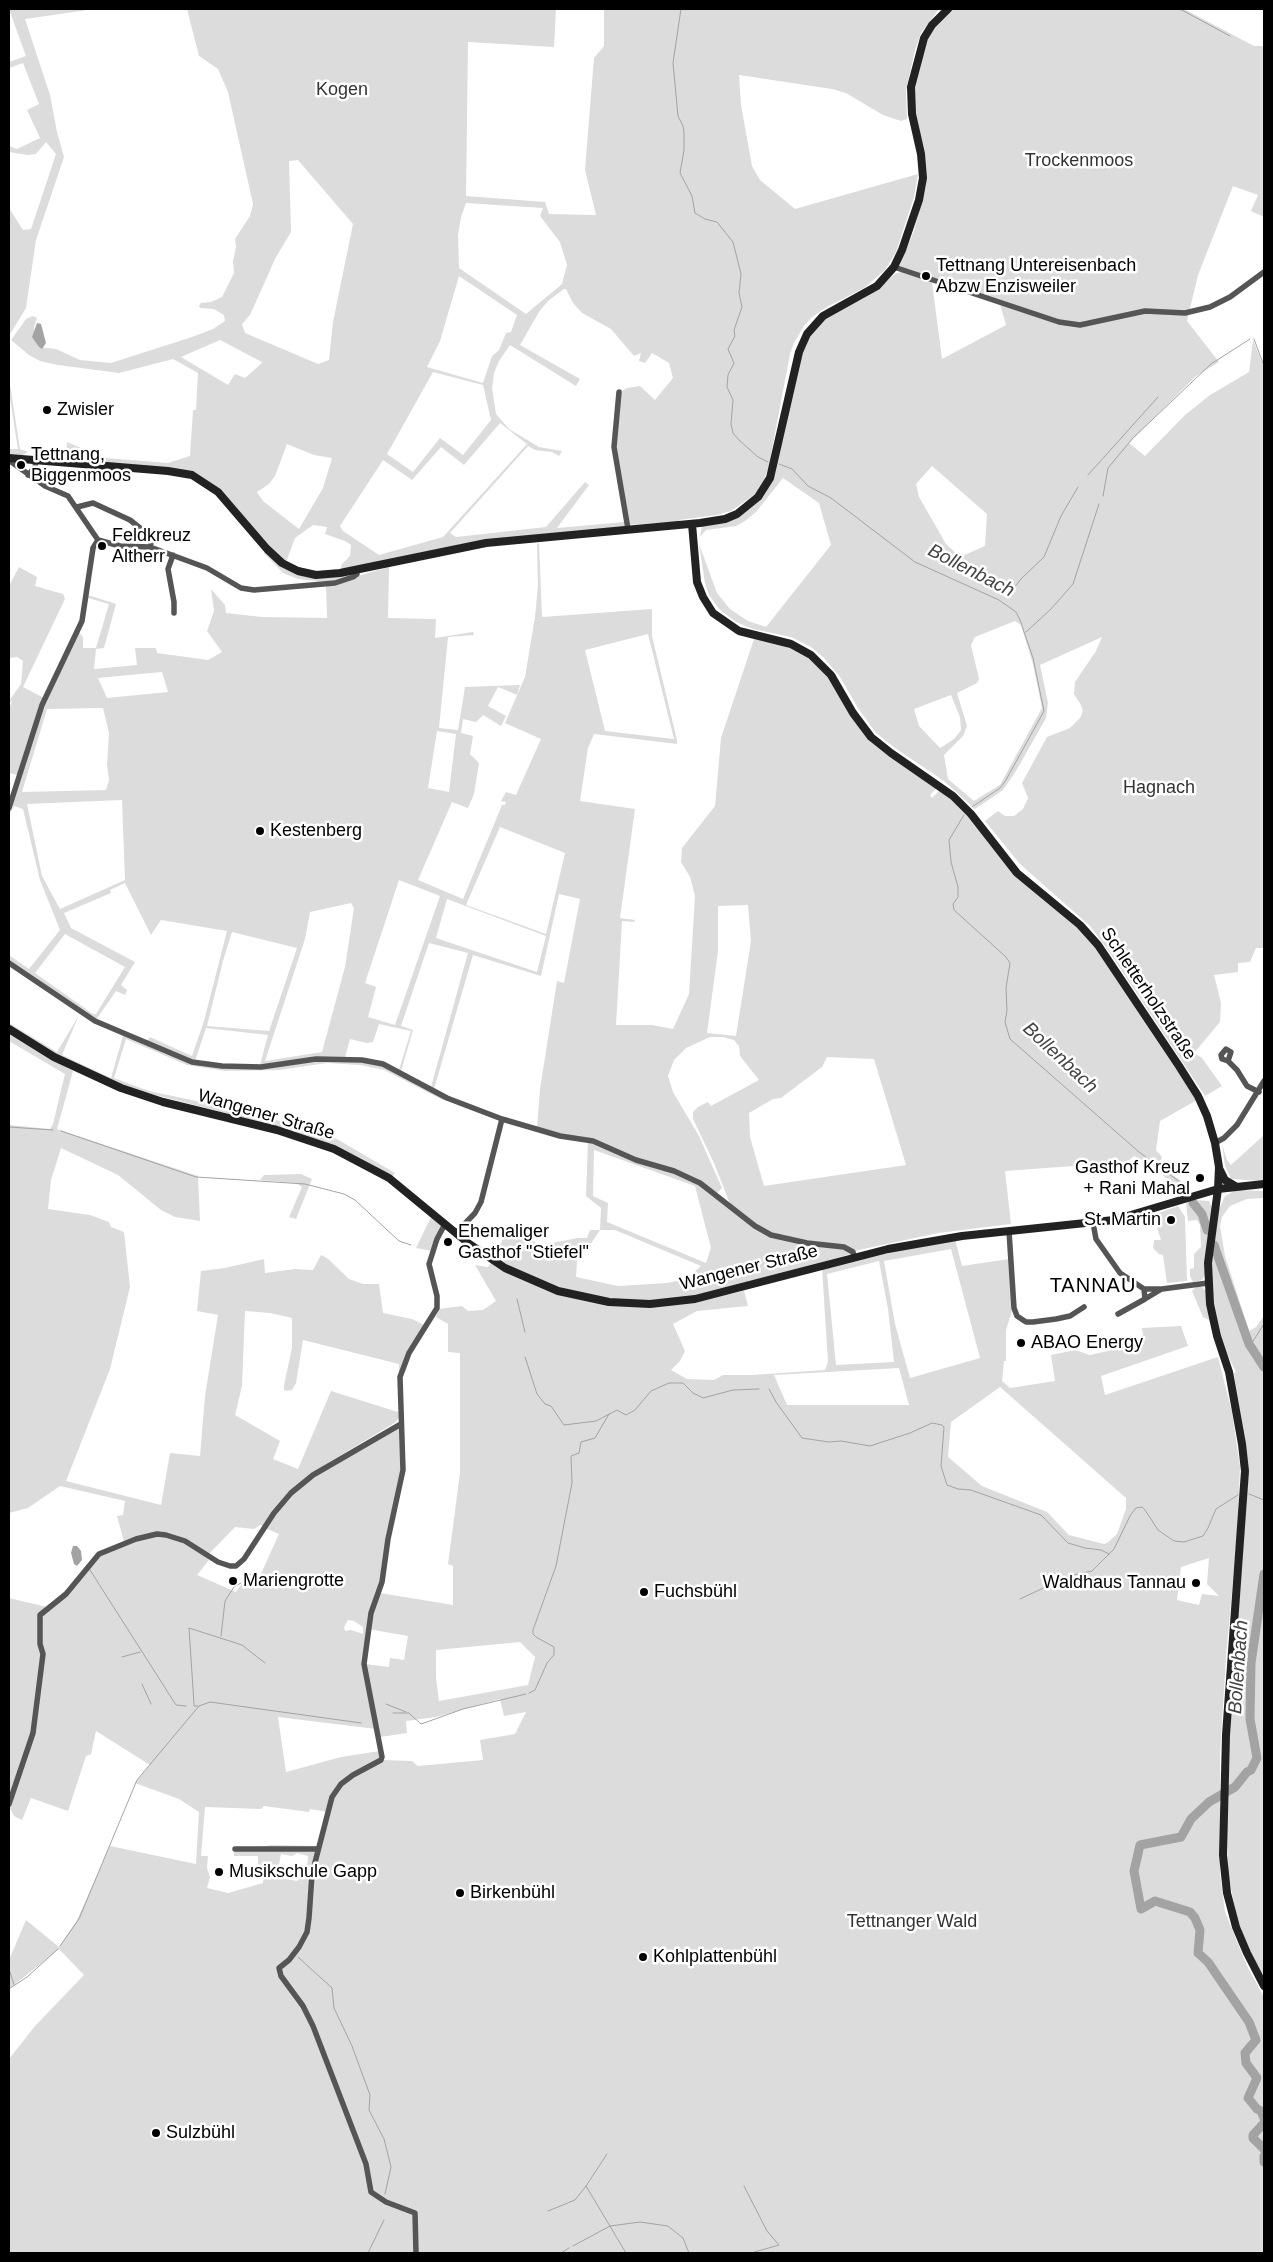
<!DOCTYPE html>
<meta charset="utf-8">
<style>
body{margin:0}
#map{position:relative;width:1273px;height:2262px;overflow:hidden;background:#fff;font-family:Arial,sans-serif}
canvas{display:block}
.frame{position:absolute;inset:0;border:10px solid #000;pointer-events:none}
</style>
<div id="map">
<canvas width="1273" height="2262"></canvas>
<div class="frame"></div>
</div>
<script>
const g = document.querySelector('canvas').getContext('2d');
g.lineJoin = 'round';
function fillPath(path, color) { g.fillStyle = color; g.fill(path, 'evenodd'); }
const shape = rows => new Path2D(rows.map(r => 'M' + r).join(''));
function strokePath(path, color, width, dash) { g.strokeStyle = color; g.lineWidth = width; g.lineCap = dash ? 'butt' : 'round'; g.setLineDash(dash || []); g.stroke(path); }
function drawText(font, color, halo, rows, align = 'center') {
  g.font = font + ' Arial,sans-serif'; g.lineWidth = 5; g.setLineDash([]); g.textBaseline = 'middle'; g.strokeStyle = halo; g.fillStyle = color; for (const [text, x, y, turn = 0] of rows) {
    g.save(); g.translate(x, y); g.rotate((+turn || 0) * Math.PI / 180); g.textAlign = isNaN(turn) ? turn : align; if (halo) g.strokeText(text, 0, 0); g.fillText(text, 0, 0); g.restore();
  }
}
fillPath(shape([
 [9,9,95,9,25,19,50,95,57,132,64,157,36,240,26,308,9,336,9,208,23,230,31,229,56,154,46,142,36,154,27,155,9,152,9,146,17,149,40,138,27,110,39,104,23,63,9,68,9,62,26,56],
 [187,9,556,9,554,47,468,42,466,196,545,202,549,214,596,215,585,170,594,58,604,46,604,9,939,9,921,33,915,50,906,91,907,119,901,121,883,115,846,93,832,89,739,75,741,105,752,166,760,180,795,209,918,174,914,197,896,252,885,270,864,288,827,307,812,317,804,326,794,343,790,354,769,465,764,480,754,495,731,511,717,515,679,520,679,522,629,525,617,455,616,427,621,392,627,388,640,386,655,400,673,378,669,363,652,353,645,363,639,361,641,353,634,356,611,329,582,313,573,303,566,289,564,289,548,301,539,312,520,345,580,379,576,386,510,345,499,361,494,373,492,388,496,414,509,429,539,447,562,451,559,456,552,452,535,450,528,446,450,533,456,537,546,527,585,482,589,485,557,528,624,522,625,527,548,534,342,570,341,565,350,556,351,545,345,541,325,534,327,527,313,525,295,538,286,562,274,552,215,486,194,473,66,461,67,442,105,458,168,463,190,456,193,410,196,410,198,373,173,359,119,373,58,365,40,361,29,355,11,340,26,319,33,316,37,318,34,327,35,340,39,347,56,349,80,360,111,363,192,337,213,329,225,321,224,315,214,309,200,308,199,306,201,303,211,302,222,297,234,273,233,261,236,247,235,239,250,216,253,204,228,92,218,69,199,56],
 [298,160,353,224,333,322,329,360,318,364,245,333,242,324,250,315,276,257,291,232,289,161],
 [466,203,543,208,540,216,560,242,567,265,562,284,526,314,459,268,458,235,461,217],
 [459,276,517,315,511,332,506,333,499,350,492,356,483,383,427,367,440,341],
 [220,340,262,362,262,363,245,378,235,374,228,385,181,357],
 [433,372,483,385,491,420,463,455,440,438,413,472,387,454],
 [500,423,527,444,443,537,379,555,343,531,340,526,383,460,412,480,441,447,464,465],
 [287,444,314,455,332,458,323,488,299,529,263,501,257,492,269,484,275,476],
 [953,9,1184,9,1254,46,1264,46,1264,217,1251,211,1258,195,1233,186,1198,275,1187,321,1219,362,1196,376,1129,443,1145,456,1185,415,1210,395,1249,372,1253,340,1264,368,1264,948,1256,948,1250,962,1238,963,1238,972,1214,975,1221,1003,1220,1022,1194,1053,1202,1058,1222,1086,1205,1096,1110,953,1090,926,1020,864,985,821,998,811,1005,816,1014,816,1023,809,1028,798,1022,783,1047,737,1070,728,1080,718,1083,711,1081,705,1074,694,1075,682,1096,651,1102,637,1040,665,1048,703,1046,718,1016,771,1003,790,975,809,944,781,895,748,876,733,858,708,840,677,824,658,811,647,791,637,753,629,736,622,719,609,709,595,705,583,699,544,717,593,730,609,748,621,766,627,831,545,819,503,783,478,756,512,745,521,736,526,706,530,700,537,702,526,740,516,756,503,770,485,800,358,807,340,821,321,867,296,895,274,901,272,932,282,942,359,1006,325,1000,304,899,267,914,231,926,186,925,155,915,114,915,84,928,37,935,25],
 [932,466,987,514,985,546,960,557,946,544,919,497,916,484],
 [1015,621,1021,625,1033,664,1042,708,1000,785,974,801,948,779,944,755,963,736,967,726,957,693,977,683,979,679,971,645,975,637],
 [951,695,960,717,961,730,954,739,940,748,919,726,914,709],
 [9,378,20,449,28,452,21,456,9,455,9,449,18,449,9,392],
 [539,543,542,617,652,609,652,636,677,740,677,744,594,734,588,748,580,801,635,809,620,918,635,920,634,922,622,921,616,1025,652,1025,673,1029,689,994,695,896,690,877,681,862,682,848,715,806,721,738,754,639,782,645,803,652,829,677,864,733,938,787,930,795,932,798,941,789,960,806,993,847,1081,928,1097,947,1197,1100,1160,1121,1156,1150,1162,1157,1158,1169,1134,1156,1120,1168,1115,1163,1005,1171,1011,1224,938,1233,854,1251,790,1239,764,1230,730,1204,714,1163,693,1119,693,1112,698,1107,708,1102,711,1106,759,1080,740,1056,739,1046,734,1040,723,1037,710,1037,686,1048,674,1060,668,1076,673,1092,699,1136,722,1188,717,1193,687,1175,643,1161,596,1140,562,1135,537,1128,540,1089,557,981,564,983,580,899,559,894,541,976,473,955,434,1089,431,1087,468,953,429,943,401,1026,413,1030,401,1071,399,1070,411,1031,379,1024,373,1042,367,1043,350,1039,345,1057,260,1065,268,1035,206,1028,195,1061,147,1041,150,1037,192,1056,204,1021,227,931,161,920,151,935,125,883,110,890,111,893,64,913,71,928,135,962,121,985,127,990,125,995,116,991,96,1020,9,961,9,955,29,969,60,930,40,880,23,809,14,806,9,815,9,810,40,715,79,632,83,637,83,648,96,648,109,604,88,598,88,595,116,604,104,648,96,649,94,669,137,665,135,648,156,648,157,653,208,660,222,652,207,631,214,611,211,589,225,605,226,613,262,617,327,618,326,585,389,567,388,618,436,619,435,638,473,632,474,635,448,637,439,728,458,730,465,687,520,685,517,695,498,687,488,706,506,716,501,726,483,715,476,722,463,719,461,733,473,736,470,754,479,763,474,794,468,808,452,802,418,880,463,899,502,805,505,805,506,802,501,801,506,792,516,795,541,739,505,723,525,677,535,617,538,585,537,544],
 [648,634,674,739,605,731,585,650],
 [162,672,168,692,107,698,98,678],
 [103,708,109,733,107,765,109,780,106,790,22,792,47,709],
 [437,731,456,734,449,792,428,788],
 [122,800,125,880,60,909,42,876,27,804],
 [500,827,565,853,546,934,466,905],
 [399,880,440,896,395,1025,368,1017,376,987,365,983],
 [447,899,546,936,537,972,436,938],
 [351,903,354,908,345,967,322,1052,265,1061,305,939,310,912],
 [748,905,751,941,736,1036,707,1033,718,951,718,906],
 [232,932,297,948,269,1031,207,1026,223,961],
 [65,934,125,967,96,1014,93,1014,35,973],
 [827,1057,874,1059,906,1165,764,1186,750,1137,749,1113,773,1099,781,1098,822,1067],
 [266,551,296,572,355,574,342,579,326,582,298,579,283,573,264,553],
 [19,567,37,577,35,586,63,594,65,599,23,687,44,698,18,775,9,773,9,710,12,700,9,703,9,701,21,684,23,661,17,657,9,658,9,586],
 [79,1015,62,1055,111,1078,123,1036,102,1026,170,1055,223,1067,351,1060,386,1067,446,1099,443,1100,384,1070,360,1065,327,1063,279,1070,225,1071,187,1065,126,1039,114,1078,149,1091,254,1113,337,1139,395,1173,392,1177,362,1159,325,1142,288,1129,132,1089,61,1058,9,1026,9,1023,57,1052],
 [9,1034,73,1071,57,1129,198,1176,200,1221,175,1217,161,1210,118,1175,61,1148,51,1180,48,1209,90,1215,109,1222,111,1227,124,1232,130,1287,110,1369,66,1481,161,1505,170,1453,200,1456,205,1396,218,1315,197,1311,201,1271,225,1268,264,1259,265,1273,295,1269,313,1270,321,1255,327,1258,349,1279,363,1284,379,1284,383,1313,412,1319,426,1326,408,1351,399,1375,399,1364,303,1340,296,1383,292,1390,287,1391,284,1390,284,1385,292,1348,292,1318,270,1313,245,1311,242,1386,235,1415,280,1441,273,1459,298,1469,331,1391,398,1412,399,1417,396,1422,311,1473,287,1494,263,1526,260,1525,254,1529,235,1527,206,1557,209,1560,197,1575,236,1592,250,1573,259,1578,279,1534,265,1528,285,1501,314,1476,399,1426,403,1467,388,1531,381,1584,370,1614,370,1629,373,1609,380,1593,453,1605,453,1566,448,1564,460,1473,460,1353,448,1352,448,1324,436,1317,439,1309,462,1306,468,1311,483,1310,496,1301,475,1265,488,1267,491,1262,519,1278,563,1296,622,1306,641,1307,694,1302,744,1291,748,1306,697,1311,673,1324,685,1351,680,1361,671,1370,687,1379,714,1380,723,1375,752,1375,825,1370,828,1362,822,1268,880,1254,955,1239,962,1266,1009,1259,1012,1311,1006,1330,1006,1361,1004,1361,1002,1381,1010,1388,1055,1381,1051,1355,1075,1350,1090,1355,1144,1343,1142,1328,1181,1326,1188,1346,1101,1376,1105,1395,1218,1357,1232,1412,1240,1467,1237,1535,1226,1657,1220,1754,1220,1874,1225,1912,1247,1966,1264,1997,1264,2253,9,2253,9,2059,35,2026,84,1975,59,1949,9,1989,9,1960,26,1920,59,1947,77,1920,110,1846,196,1864,199,1812,179,1799,135,1783,150,1765,96,1731,91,1754,86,1756,68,1811,31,1798,22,1820,14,1816,9,1806,9,1598,51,1608,62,1599,100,1552,124,1542,117,1516,123,1515,125,1501,60,1486,28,1508,9,1513,9,1125,50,1129,53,1124,65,1074,9,1041],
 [951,1249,980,1358,910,1378,895,1324,884,1261],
 [879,1261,888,1309,894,1362,836,1365,827,1274],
 [899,1368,909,1405,787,1405,774,1375],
 [1000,1387,1126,1498,1126,1509,1117,1534,1107,1543,1104,1544,1069,1535,1047,1512,982,1486,948,1457,951,1422],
 [1209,1558,1207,1584,1219,1596,1202,1594,1199,1605,1177,1600,1181,1567],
 [348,1620,354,1621,363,1627,363,1634,351,1630,345,1631,344,1627],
 [368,1629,408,1636,404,1660,390,1658,389,1667,365,1664,362,1661],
 [520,1642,535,1657,528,1685,439,1701,436,1678,436,1650],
 [500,1699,504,1716,526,1712,515,1734,480,1740,483,1760,418,1766,412,1761,382,1760,380,1751,341,1757,286,1772,278,1717,376,1729,370,1706,374,1707,380,1737,407,1733,406,1721,436,1717],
 [264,1806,309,1812,310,1809,327,1812,318,1846,271,1845,234,1851,234,1856,258,1856,258,1867,264,1871,263,1883,228,1893,207,1888,210,1877,207,1868,208,1856,201,1856,205,1807,261,1809],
 [297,1853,308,1856,307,1868,313,1870,312,1873,307,1873,297,1881,274,1877,274,1868,279,1864,281,1854,292,1856],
 [1264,1135,1264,1181,1231,1179,1225,1166,1222,1144,1227,1160,1231,1165],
 [588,1141,672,1171,700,1184,771,1236,840,1248,851,1254,716,1292,678,1298,641,1301,606,1298,573,1292,549,1284,513,1268,496,1258,503,1238,525,1235,533,1239,537,1246,578,1238,587,1238,590,1230,600,1230,601,1208,586,1196],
 [594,1150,695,1186,711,1248,706,1263,607,1222,608,1203,593,1196],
 [600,1230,615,1230,701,1266,686,1279,667,1283,618,1286,576,1277,578,1246,590,1245],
 [1161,1166,1181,1181,1191,1191,1180,1194,1175,1186,1158,1171],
 [301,1174,312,1179,296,1219,289,1217,302,1187,296,1183,260,1180,264,1175],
 [1236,1190,1264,1191,1264,1198,1247,1199,1230,1206,1222,1217,1220,1226,1225,1256,1249,1331,1256,1327,1264,1316,1264,1978,1251,1954,1237,1918,1228,1874,1227,1819,1230,1707,1245,1521,1234,1373,1236,1372,1224,1348,1216,1322,1210,1276,1219,1209,1225,1196],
 [1195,1200,1209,1201,1213,1210,1205,1275,1202,1280,1193,1282,1190,1276,1190,1269,1194,1268,1194,1254,1201,1247,1200,1225,1197,1220,1188,1221,1186,1203],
 [1178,1206,1185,1217,1187,1281,1167,1283,1163,1255,1159,1254,1153,1248,1154,1240,1161,1240,1153,1215],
 [431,1217,444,1228,432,1251,416,1248],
 [1197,1286,1202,1287,1206,1291,1220,1355,1209,1320,1203,1317,1192,1291]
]), '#dcdcdc');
fillPath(shape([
 [37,323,41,324,46,343,42,349,39,347,32,337],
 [73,1546,77,1546,81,1551,82,1560,77,1566,74,1564,71,1553]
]), '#a3a3a3');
strokePath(shape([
 [681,9,673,63,678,116,683,126,684,133,684,150,680,173,692,196,695,213,705,219,717,222,733,242,741,274,739,293,742,307,734,330,735,336,728,349,734,363,728,375,727,387,733,400,731,424,733,433,739,440,758,457,768,462],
 [1180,9,1230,36],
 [1254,339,1264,366],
 [779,464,792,469,808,486,831,498,915,562,999,600,1016,612,1020,620,1033,658,1044,711,1006,780,1000,788,972,807],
 [1088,475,1158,397],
 [1103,496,1108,468,1133,438,1211,364,1250,339],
 [1014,588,1021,579,1044,557,1061,516,1078,487],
 [1026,632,1051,609,1073,584,1099,504],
 [964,815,949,840,951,862,958,887,958,897,953,904,954,910,1006,957,1010,963,1006,988,1007,1010,1005,1022,1010,1039,1139,1152,1188,1188],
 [9,1127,53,1130],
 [61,1131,196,1177,305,1184,344,1194,355,1200,399,1241,411,1245],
 [517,1299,525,1332],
 [1250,1346,1264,1324],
 [525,1357,537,1394,545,1404,551,1406,564,1425,596,1421,617,1410,626,1415,635,1410,651,1391,669,1383,683,1383,693,1393,703,1398,733,1390,759,1389],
 [769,1389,776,1402,802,1438,829,1442,841,1441,870,1446,910,1433,932,1423,942,1425,944,1427,941,1466,947,1485,958,1489,971,1490,1041,1515,1068,1543,1085,1548,1101,1550,1109,1554],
 [1249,1494,1264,1500],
 [90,1570,176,1705,186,1706],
 [1020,1599,1069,1576,1092,1571,1114,1549,1130,1516,1136,1508,1142,1507,1145,1510,1158,1530,1174,1541,1184,1542,1203,1536,1208,1528,1216,1509,1238,1495],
 [221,1636,225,1601,234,1587,241,1583],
 [122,1657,140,1652],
 [142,1684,151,1704],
 [529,1693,535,1690,547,1663,554,1655,554,1647,536,1637,533,1634,533,1630,556,1566,572,1483,571,1456,579,1453,581,1442,595,1438,609,1414],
 [386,1704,406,1712],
 [198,1706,194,1706,194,1704,189,1628,242,1645,265,1663],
 [393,1713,409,1713,421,1724,424,1723,463,1709,526,1694],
 [60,1946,79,1919,137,1780,199,1706,210,1702,361,1723],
 [298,1957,332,1988,334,2008,352,2046,370,2095,369,2110,384,2139,391,2167,385,2194],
 [9,1969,14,1985],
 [9,1989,27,1977,58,1949],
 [607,2154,586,2186,626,2253],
 [744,2186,767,2231,779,2245,751,2253],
 [548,2211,575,2200,586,2186],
 [573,2246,610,2226,640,2222,668,2226,683,2238,689,2253],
 [368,2253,384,2220],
 [561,2253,569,2248]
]), '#a3a3a3', 1);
strokePath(shape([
 [1193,1203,1202,1214,1207,1230],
 [1214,1245,1249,1344,1264,1367],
 [1264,1574,1251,1663,1250,1719,1257,1758,1251,1770,1247,1772,1235,1787,1209,1802,1191,1819,1181,1837,1140,1845,1134,1871,1141,1909,1155,1901,1190,1912,1195,1918,1200,1930,1198,1953,1208,1962,1249,2022,1256,2040,1245,2053,1246,2063,1257,2078,1248,2098,1257,2109,1261,2111,1264,2118],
 [1264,2123,1253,2135,1253,2138,1264,2149],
 [1264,2156,1264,2162]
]), '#a3a3a3', 9);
strokePath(shape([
 [894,267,1059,322,1080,325,1145,311,1185,313,1210,307,1230,297,1264,272],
 [619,392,614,447,628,529],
 [9,458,10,461,45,486,68,496,98,540,120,546,150,547,207,568,241,588,254,590,335,583,353,577,357,574,356,569],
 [28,475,35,467,36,460],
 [77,507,93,503,130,520,150,536,152,539,150,547],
 [173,555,168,569,174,602,174,613],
 [9,808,42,705,82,621,93,548,98,540],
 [9,963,95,1021,192,1062,222,1066,261,1067,316,1059,362,1060,383,1064,447,1098,502,1119,481,1202,475,1213,456,1233],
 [1228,1061,1231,1052,1226,1049,1221,1055,1222,1059,1228,1061,1237,1070,1247,1086,1259,1092],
 [502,1119,560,1136,593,1141,636,1160,674,1171,700,1183,755,1226,771,1235,807,1243,844,1247,853,1252,854,1257],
 [1215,1143,1224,1138,1237,1125,1264,1081],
 [1093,1223,1096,1239,1120,1273,1144,1289,1162,1289,1208,1283],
 [1009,1231,1014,1308,1017,1316,1026,1322,1033,1322,1056,1319,1070,1316,1084,1307],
 [1145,1299,1160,1290],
 [1118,1314,1145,1299,1144,1289],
 [9,1804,33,1733,43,1654,40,1644,40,1615,66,1594,99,1554,136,1539,157,1534,166,1535,185,1541,218,1562,230,1566,236,1566,244,1559,274,1513,291,1493,313,1475,401,1424],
 [235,1849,317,1849],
 [416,2253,415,2213,386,2202,371,2192,366,2164,313,2026,303,2006,281,1976,279,1968,289,1960,299,1947,307,1932,309,1918,312,1874,332,1797,341,1784,353,1775,381,1760,382,1757,364,1664,371,1613,382,1582,388,1539,403,1470,400,1377,409,1353,437,1308,437,1296,429,1264,437,1239,445,1224]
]), '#555', 5.5);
strokePath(shape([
 [9,458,168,471,192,475,218,492,267,549,282,563,298,571,316,575,340,573,486,543,700,523,725,519,737,514,758,497,770,478,799,352,807,334,823,316,877,286,894,267,902,250,919,200,923,178,921,154,912,114,911,87,924,38,932,25,948,9],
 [692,524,697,582,703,597,713,613,739,631,791,644,811,655,831,675,853,713,871,737,891,753,953,796,971,814,1017,873,1080,925,1098,945,1179,1066,1198,1096,1207,1116,1215,1143,1219,1167,1218,1189,1208,1263,1210,1304,1217,1336,1229,1372,1242,1444,1245,1471,1226,1735,1223,1855,1227,1893,1236,1927,1247,1953,1264,1986],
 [9,1029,54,1057,121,1088,163,1102,277,1130,334,1149,389,1178,468,1243,505,1268,558,1291,609,1302,650,1304,695,1299,888,1249,962,1236,1114,1220,1218,1189,1264,1184],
 [1219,1168,1225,1180,1235,1186]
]), '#222', 8);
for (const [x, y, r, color] of [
 [926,276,5,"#000"],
 [47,410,5,"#000"],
 [21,465,5,"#000"],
 [102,546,5,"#000"],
 [260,831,5,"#000"],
 [1200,1178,5,"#000"],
 [1171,1220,5,"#000"],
 [448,1242,5,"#000"],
 [1021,1343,5,"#000"],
 [233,1581,5,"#000"],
 [1196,1583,5,"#000"],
 [644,1592,5,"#000"],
 [219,1872,5,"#000"],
 [460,1893,5,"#000"],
 [643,1957,5,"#000"],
 [156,2133,5,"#000"]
]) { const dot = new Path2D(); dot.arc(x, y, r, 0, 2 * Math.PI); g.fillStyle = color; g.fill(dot); strokePath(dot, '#fff', 2); }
drawText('18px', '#333', '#fff', [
 ["Kogen",342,90],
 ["Trockenmoos",1079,161],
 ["Hagnach",1159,788],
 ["Tettnanger Wald",912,1922]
]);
drawText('18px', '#000', '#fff', [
 ["Tettnang Untereisenbach",936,266],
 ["Abzw Enzisweiler",936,287],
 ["Zwisler",57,410],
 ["Tettnang,",31,455],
 ["Biggenmoos",31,476],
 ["Feldkreuz",112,536],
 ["Altherr",112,557],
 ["Kestenberg",270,831],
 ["Gasthof Kreuz",1190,1168,"right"],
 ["+ Rani Mahal",1190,1189,"right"],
 ["St. Martin",1161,1220,"right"],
 ["Ehemaliger",458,1232],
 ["Gasthof \"Stiefel\"",458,1253],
 ["ABAO Energy",1031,1343],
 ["Mariengrotte",243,1581],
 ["Waldhaus Tannau",1186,1583,"right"],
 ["Fuchsbühl",654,1592],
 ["Musikschule Gapp",229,1872],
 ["Birkenbühl",470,1893],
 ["Kohlplattenbühl",653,1957],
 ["Sulzbühl",166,2133]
], 'left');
drawText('18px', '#000', '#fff', [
 ["Schletterholzstraße",1148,994,56],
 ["Wangener Straße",266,1115,16],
 ["Wangener Straße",749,1268,-14]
]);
drawText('italic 19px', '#444', '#fff', [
 ["Bollenbach",971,571,27],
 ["Bollenbach",1060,1058,43],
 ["Bollenbach",1239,1667,-86]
]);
g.letterSpacing = '1px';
drawText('20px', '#000', '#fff', [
 ["TANNAU",1093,1286]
]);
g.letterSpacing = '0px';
</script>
